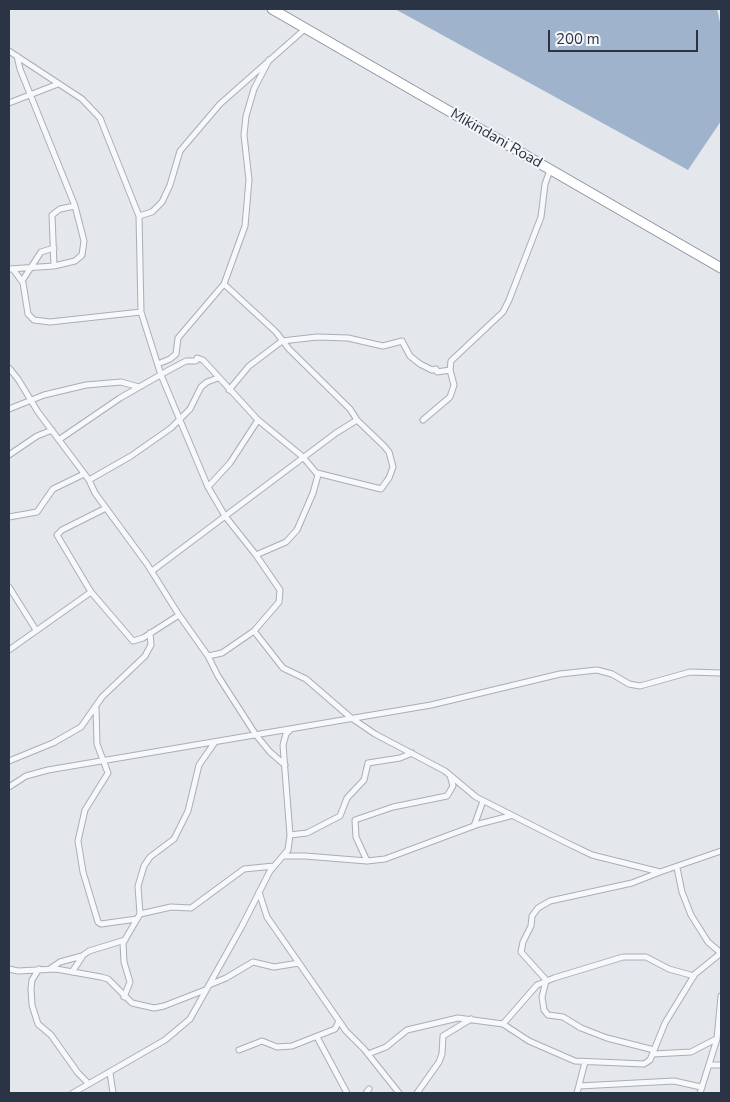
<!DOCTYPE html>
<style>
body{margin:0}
#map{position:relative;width:730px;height:1102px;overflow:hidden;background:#e4e7ec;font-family:"Nunito Sans",sans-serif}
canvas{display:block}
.frame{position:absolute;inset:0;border:10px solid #2b3445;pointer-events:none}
.scale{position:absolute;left:548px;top:30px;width:150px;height:22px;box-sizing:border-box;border:2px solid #2b3445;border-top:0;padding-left:6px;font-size:15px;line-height:18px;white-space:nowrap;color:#2b3445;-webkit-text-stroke:4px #f4f6f9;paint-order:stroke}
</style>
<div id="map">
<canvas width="730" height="1102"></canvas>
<div class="frame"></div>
<div class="scale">200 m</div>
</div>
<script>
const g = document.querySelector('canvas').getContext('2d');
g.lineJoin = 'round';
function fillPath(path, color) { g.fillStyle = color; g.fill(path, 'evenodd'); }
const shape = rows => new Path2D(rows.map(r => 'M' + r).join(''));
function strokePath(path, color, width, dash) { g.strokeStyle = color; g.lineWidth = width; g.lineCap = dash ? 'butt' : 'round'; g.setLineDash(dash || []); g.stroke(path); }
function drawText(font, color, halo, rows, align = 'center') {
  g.font = font + ' "Nunito Sans",sans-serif'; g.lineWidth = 4; g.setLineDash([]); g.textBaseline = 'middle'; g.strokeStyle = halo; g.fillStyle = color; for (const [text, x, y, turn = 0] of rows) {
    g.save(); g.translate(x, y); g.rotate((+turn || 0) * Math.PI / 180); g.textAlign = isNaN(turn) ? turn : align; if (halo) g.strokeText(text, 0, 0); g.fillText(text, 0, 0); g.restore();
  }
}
fillPath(shape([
 [395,9,717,9,721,27,721,121,688,170]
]), '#9fb4cc');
const street = shape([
 [9,51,82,99,100,118,139,216,141,312,161,375,208,487,225,516,256,555,280,590,279,602,254,631,222,653,208,656],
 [9,103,58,84],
 [139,216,152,212,162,202,170,185,180,151,220,104,306,28],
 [54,266,52,215,60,209,75,206],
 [9,269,54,266,75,261,82,255,84,241,75,206,20,69,17,56],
 [13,269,23,283,28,314,34,320,50,322,141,312],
 [22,281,41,252,54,248],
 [224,284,276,332,289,349,350,409,357,420,384,446,389,452,393,467,389,478,381,489,317,473],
 [158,364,170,359,176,354,178,338,224,284,245,226,249,180,244,135,246,116,254,89,269,60],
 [9,368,18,379,38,412,89,480,95,493,147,564,179,615,208,656,218,676,256,735,270,752,285,765],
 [229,390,249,366,282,341,317,337,348,338,383,346,402,341,410,356,420,364,432,370,436,369,437,372,450,370],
 [9,409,44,395,86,385,121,382,139,387],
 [423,420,450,397,454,385,450,370,451,361,503,312,509,300,541,217,545,184,550,170],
 [60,439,120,398,169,370,186,361,196,361,197,358,203,360,258,420,303,457,318,475,313,493,297,530,286,542,256,555],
 [9,455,37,436,52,430],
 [89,480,131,456,171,428,190,409,201,387,207,382,218,378],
 [208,487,230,463,258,420],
 [106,508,62,530,57,535,91,592,133,641,143,638,179,615],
 [9,517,37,512,53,489,84,474],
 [152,571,336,433,357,420],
 [9,587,36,630],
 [254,631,283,668,306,679,350,717,375,734,445,771,476,797,565,842,592,855,660,872,721,851],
 [9,650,91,592],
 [96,708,97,744,108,773,85,810,78,841,83,872,98,922,101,924,137,919],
 [9,761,53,743,81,727,102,697,145,656,151,645,150,633],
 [9,787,26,776,48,770,431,705,560,674,597,670,612,674,629,684,640,686,690,672,721,673],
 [474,826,483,801],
 [290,835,307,833,340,816,347,798,364,780,368,763,400,758,412,753],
 [285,856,305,856,367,861,385,859,479,824,510,816],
 [367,861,356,837,355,820,393,807,447,796,453,786,450,775],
 [677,868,682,892,691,915,708,942,721,953],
 [259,892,267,917,299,963,346,1031,364,1049,399,1093],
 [140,914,171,907,191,908,244,869,274,866],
 [51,968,60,962,82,956,89,951,125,940],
 [9,969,18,971,56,969,101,977,108,979,132,1003,154,1008,164,1006,205,990],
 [39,969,32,980,31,989,32,1005,38,1024,51,1035,78,1073,88,1083],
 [72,972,82,957],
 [546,981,542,997,544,1010,548,1015,563,1017,581,1028,607,1038,654,1050],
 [547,981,521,952,523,942,531,926,532,916,538,908,550,901,632,883,660,872],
 [209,985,226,978,253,962,274,967,299,963],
 [124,997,130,982,124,962,123,943,140,914,138,886,144,866,150,857,174,839,188,811,199,765,215,742],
 [503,1024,537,985,554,978,623,957,646,957,669,969,694,976],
 [317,1037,347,1093],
 [239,1050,262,1041,277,1047,292,1046,335,1029,339,1021],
 [368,1054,386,1047,407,1030,458,1018,503,1024,529,1041,575,1061,644,1064,650,1060,665,1023,695,974,721,953],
 [653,1054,691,1052,716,1039],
 [710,1065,721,1065],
 [110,1073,113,1093],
 [579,1086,674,1081,701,1087],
 [73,1093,165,1040,190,1019,242,926,270,871,288,850,290,835,283,745,286,734,291,729],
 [366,1093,369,1089],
 [417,1093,439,1062,442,1054,443,1036,471,1019],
 [577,1093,585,1062],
 [700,1093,717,1039,721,996]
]);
const highway = shape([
 [272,9,721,268]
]);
strokePath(street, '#a9aeb7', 7);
strokePath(highway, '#8b94a3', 11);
strokePath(street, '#f7f8fa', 5);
strokePath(highway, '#fff', 9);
drawText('15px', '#2b3445', '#f4f6f9', [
 ["Mikindani Road",496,139,30]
]);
</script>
